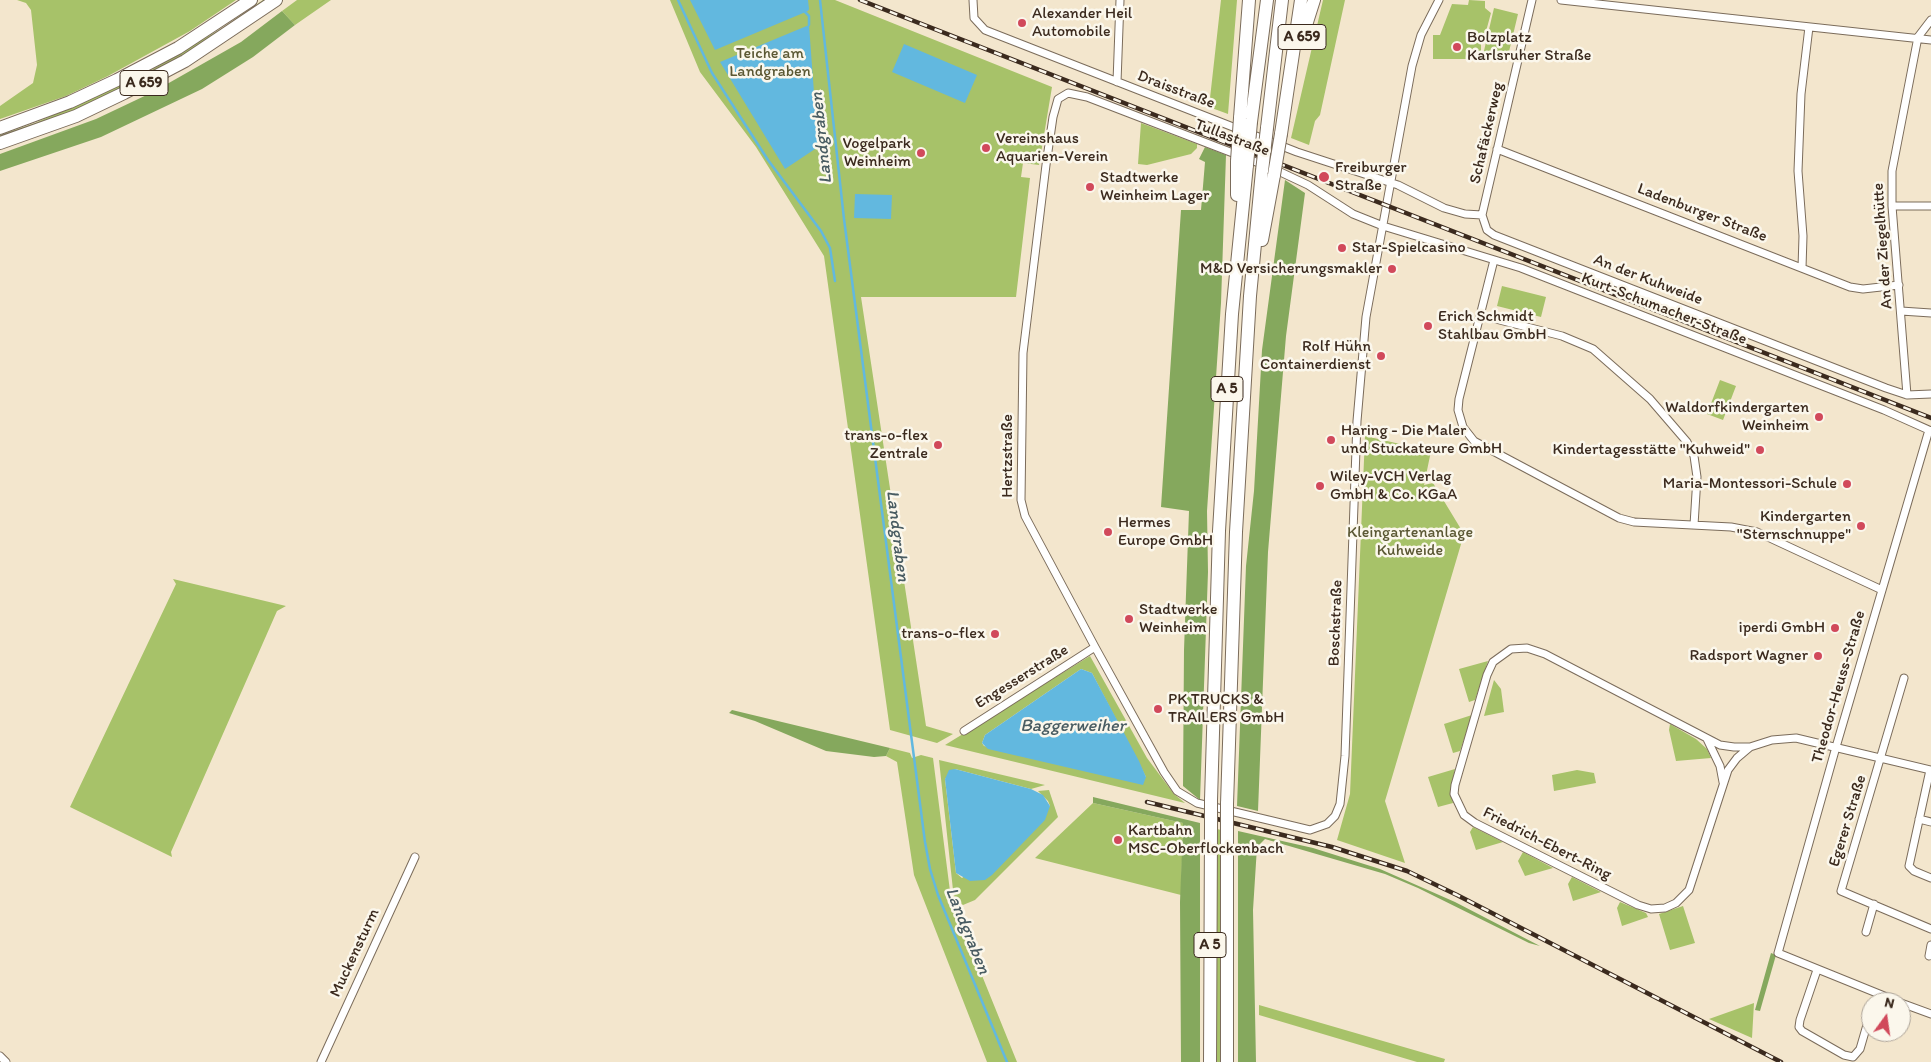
<!DOCTYPE html>
<meta charset="utf-8">
<style>
body{margin:0}
#map{position:relative;width:1931px;height:1062px;overflow:hidden;background:#f3e6cd;font-family:Itim,sans-serif}
canvas{display:block}
.north{position:absolute;left:1861px;top:992px;width:50px;height:50px;box-sizing:border-box;background:#fbf7ec;border:1px solid #aea59a;border-radius:50%;rotate:14deg;font-size:14px;font-weight:700;line-height:20px;text-align:center;color:#3b2a1e}
.north::after{content:'';display:block;margin:auto;width:18px;height:22px;background:#d1495b;clip-path:polygon(50% 0,100% 100%,50% 72%,0 100%)}
</style>
<div id="map">
<canvas width="1931" height="1062"></canvas>
<div class="north">N</div>
</div>
<script>
const g = document.querySelector('canvas').getContext('2d');
g.lineJoin = 'round';
function fillPath(path, color) { g.fillStyle = color; g.fill(path, 'evenodd'); }
const shape = rows => new Path2D(rows.map(r => 'M' + r).join(''));
function strokePath(path, color, width, dash) { g.strokeStyle = color; g.lineWidth = width; g.lineCap = dash ? 'butt' : 'round'; g.setLineDash(dash || []); g.stroke(path); }
function drawText(font, color, halo, rows, align = 'center') {
  g.font = font + ' Itim,sans-serif'; g.lineWidth = 5; g.setLineDash([]); g.textBaseline = 'middle'; g.strokeStyle = halo; g.fillStyle = color; for (const [text, x, y, turn = 0] of rows) {
    g.save(); g.translate(x, y); g.rotate((+turn || 0) * Math.PI / 180); g.textAlign = isNaN(turn) ? turn : align; if (halo) g.strokeText(text, 0, 0); g.fillText(text, 0, 0); g.restore();
  }
}
fillPath(shape([
 [17,0,236,0,190,31,108,76,66,96,0,119,0,106,33,83,37,65,31,10,26,3],
 [263,0,267,0,168,65,78,109,0,138,0,135,35,123,138,78,222,28],
 [297,0,331,0,295,25,282,11],
 [670,0,835,0,1052,87,1039,165,1023,163,1021,177,1030,178,1016,297,861,297,926,726,953,734,937,743,890,730,824,256,756,147,700,72],
 [1221,0,1237,0,1228,114,1209,107],
 [1323,0,1345,0,1320,115,1315,121,1309,145,1291,138],
 [1469,0,1485,1,1485,8,1491,13,1485,35,1481,35,1481,59,1433,59,1433,35,1440,35,1452,4,1468,5],
 [1494,8,1518,14,1507,60,1483,55],
 [1141,123,1197,144,1197,148,1191,154,1147,165,1138,164],
 [1502,286,1546,297,1541,317,1497,306],
 [1720,380,1736,386,1723,420,1707,414],
 [1365,436,1431,451,1424,485,1433,483,1464,534,1385,801,1405,863,1337,840,1350,794],
 [173,579,286,606,277,611,171,852,172,857,70,807,176,584],
 [1090,656,1147,758,1174,794,1185,803,945,745],
 [1081,669,1092,673,1146,777,984,746,982,743,985,735],
 [1488,661,1475,700,1469,702,1459,669],
 [1494,680,1501,689,1504,712,1484,716],
 [1472,715,1460,751,1453,753,1444,724],
 [1670,724,1696,739,1707,749,1711,758,1676,761,1669,730],
 [890,748,910,753,912,758,921,755,933,758,951,899,1017,1062,987,1062,914,875,897,762,886,756],
 [939,760,1045,785,1031,789,955,769,945,779,956,873,962,878,1050,806,1048,801,1038,791,1049,790,1058,817,975,900,963,905,955,898,953,890],
 [1455,769,1451,788,1453,803,1438,807,1428,777],
 [1577,770,1594,773,1596,783,1554,791,1552,775],
 [1093,803,1183,823,1181,895,1035,858],
 [1473,827,1503,842,1476,850,1470,832],
 [1217,829,1221,830,1221,1062,1217,1062],
 [1523,852,1553,868,1525,876,1518,861],
 [1572,877,1601,892,1573,901,1568,884],
 [1620,902,1646,913,1648,917,1622,926,1617,908],
 [1683,906,1695,943,1670,950,1659,914],
 [1754,1003,1752,1038,1709,1019],
 [1259,1005,1445,1059,1444,1062,1417,1062,1259,1015]
]), '#a7c269');
fillPath(shape([
 [282,11,295,25,253,57,202,89,101,137,0,171,0,154,96,119,153,92,241,42],
 [1205,147,1226,155,1221,303,1207,511,1208,572,1200,800,1183,786,1184,650,1189,511,1161,507,1181,210,1201,210,1205,162,1199,159],
 [1285,180,1305,193,1286,336,1268,552,1258,811,1237,806,1246,566,1254,491,1262,350],
 [732,710,890,748,886,756,874,757,826,751,755,721,729,713],
 [1093,797,1200,823,1200,1062,1181,1062,1180,902,1183,823,1093,803],
 [1238,831,1313,848,1380,869,1455,902,1540,946,1529,943,1418,888,1385,874,1265,839,1257,847,1253,910,1256,1062,1238,1062],
 [1771,953,1776,955,1760,1011,1755,1010,1757,1003]
]), '#85a85d');
fillPath(shape([
 [690,0,808,0,809,9,808,11,715,50],
 [809,25,818,147,785,169,720,62],
 [904,44,977,75,965,103,892,72],
 [855,194,892,195,891,219,854,218],
 [1081,669,1092,673,1139,761,1146,777,1143,785,988,749,982,743,985,735],
 [955,769,1031,789,1043,795,1050,806,1045,820,992,875,985,880,970,881,956,873,945,779,949,770]
]), '#62b8df');
strokePath(shape([
 [678,0,712,73,768,160,821,231,830,248,835,281],
 [820,0,844,219,925,842,930,869,938,895,1007,1062],
 [805,12,809,16,809,25]
]), '#62b8df', 2.5);
const minor = shape([
 [973,0,974,18,985,30,1297,152,1398,185,1444,208,1465,214,1482,215],
 [1532,0,1482,215,1487,230,1494,235,1886,388,1907,395,1931,394],
 [1561,0,1931,40],
 [1117,82,1120,0],
 [1497,149,1850,287,1863,289,1899,285],
 [1264,165,1087,97,1068,93,1058,99,1053,117,1046,165,1023,353,1021,500,1025,516,1095,647,1164,772,1177,791,1197,803,1310,830,1327,824,1335,816,1340,804,1345,756,1357,421,1366,317,1412,66,1421,35,1439,0],
 [1274,169,1308,185,1353,214,1383,226,1521,268,1884,410,1931,431],
 [1892,206,1931,206],
 [1494,260,1459,399,1458,410,1463,427,1474,441,1619,518,1634,522,1731,527,1757,532,1882,590],
 [1802,268,1803,236,1798,171,1801,94,1809,27],
 [1901,311,1931,313],
 [1480,315,1562,336,1593,349,1650,399,1687,442,1694,456,1697,477,1694,525],
 [1907,395,1892,206,1892,171,1918,37,1931,20],
 [1904,678,1841,891,1931,929],
 [964,731,1095,647],
 [1707,739,1720,766,1723,782],
 [1750,747,1734,747,1720,745,1545,654,1527,648,1511,649,1493,662,1487,675,1455,785,1454,794,1464,815,1475,823,1638,905,1651,909,1665,908,1676,903,1689,890,1728,770,1737,758,1750,747,1772,740,1796,738,1931,770],
 [1930,770,1909,866,1914,871,1931,878],
 [1919,819,1931,822],
 [1866,932,1874,904],
 [1929,956,1931,945],
 [1817,970,1800,1020,1799,1027,1802,1031,1844,1055,1853,1057,1860,1049,1871,1011],
 [1899,1002,1778,953,1836,747,1929,430],
 [1901,1003,1931,1014],
 [0,1056,6,1062],
 [321,1062,415,857]
]);
const motorway = shape([
 [1302,38,1314,0],
 [1240,118,1249,0],
 [1251,122,1267,0],
 [0,128,70,102,117,80,178,48,251,0],
 [1267,128,1282,0],
 [1281,134,1301,0],
 [0,143,76,116,124,93,185,61,276,0],
 [1237,195,1237,161],
 [1262,240,1274,175],
 [1211,800,1219,531,1232,314,1247,165],
 [1227,804,1236,532,1250,296,1262,171],
 [1227,831,1227,1062],
 [1210,1062,1211,827]
]);
strokePath(minor, '#7b6c5b', 9);
strokePath(motorway, '#7b6c5b', 14);
strokePath(minor, '#fff', 7);
strokePath(motorway, '#fff', 12);
const rail = shape([
 [860,0,1931,418],
 [1147,802,1332,847,1407,871,1457,895,1781,1062]
]);
strokePath(rail, '#3b2a1e', 4.5);
strokePath(rail, '#fbf7ec', 2.5, [8]);
const motorwayBridge = shape([
 [1237,161,1240,118],
 [1247,165,1251,122],
 [1262,171,1267,128],
 [1274,175,1281,134],
 [1211,827,1211,800],
 [1227,831,1227,804]
]);
strokePath(motorwayBridge, '#7b6c5b', 14, []);
strokePath(motorwayBridge, '#fff', 12);
for (const [x, y, r, color] of [
 [1022,23,5,"#d1495b"],
 [1457,47,5,"#d1495b"],
 [986,148,5,"#d1495b"],
 [921,153,5,"#d1495b"],
 [1324,177,6,"#d1495b"],
 [1090,187,5,"#d1495b"],
 [1342,248,5,"#d1495b"],
 [1392,269,5,"#d1495b"],
 [1428,326,5,"#d1495b"],
 [1381,356,5,"#d1495b"],
 [1819,417,5,"#d1495b"],
 [1331,440,5,"#d1495b"],
 [938,445,5,"#d1495b"],
 [1760,450,5,"#d1495b"],
 [1847,484,5,"#d1495b"],
 [1320,486,5,"#d1495b"],
 [1861,526,5,"#d1495b"],
 [1108,532,5,"#d1495b"],
 [1129,619,5,"#d1495b"],
 [1835,628,5,"#d1495b"],
 [995,634,5,"#d1495b"],
 [1818,656,5,"#d1495b"],
 [1158,709,5,"#d1495b"],
 [1118,840,5,"#d1495b"]
]) { const dot = new Path2D(); dot.arc(x, y, r, 0, 2 * Math.PI); g.fillStyle = color; g.fill(dot); strokePath(dot, '#fbf7ec', 2); }
for (const [x, y, w] of [
 [1302,37,48],
 [144,83,48],
 [1227,389,32],
 [1210,945,32]
]) { const box = new Path2D(); box.roundRect(x - w / 2, y - 12.5, w, 25, 4); g.fillStyle = '#fbf7ec'; g.fill(box); strokePath(box, '#3b2a1e', 1); }
drawText('bold 15px', '#3b2a1e', null, [
 ["A 659",1302,37],
 ["A 659",144,83],
 ["A 5",1227,389],
 ["A 5",1210,945]
]);
drawText('16px', '#3b2a1e', '#fbf7ec', [
 ["Alexander Heil",1032,14],
 ["Automobile",1032,32],
 ["Bolzplatz",1467,38],
 ["Karlsruher Straße",1467,56],
 ["Vereinshaus",996,139],
 ["Aquarien-Verein",996,157],
 ["Vogelpark",911,144,"right"],
 ["Weinheim",911,162,"right"],
 ["Freiburger",1335,168],
 ["Straße",1335,186],
 ["Stadtwerke",1100,178],
 ["Weinheim Lager",1100,196],
 ["Star-Spielcasino",1352,248],
 ["M&D Versicherungsmakler",1382,269,"right"],
 ["Erich Schmidt",1438,317],
 ["Stahlbau GmbH",1438,335],
 ["Rolf Hühn",1371,347,"right"],
 ["Containerdienst",1371,365,"right"],
 ["Waldorfkindergarten",1809,408,"right"],
 ["Weinheim",1809,426,"right"],
 ["Haring - Die Maler",1341,431],
 ["und Stuckateure GmbH",1341,449],
 ["trans-o-flex",928,436,"right"],
 ["Zentrale",928,454,"right"],
 ["Kindertagesstätte \"Kuhweid\"",1750,450,"right"],
 ["Wiley-VCH Verlag",1330,477],
 ["GmbH & Co. KGaA",1330,495],
 ["Maria-Montessori-Schule",1837,484,"right"],
 ["Kindergarten",1851,517,"right"],
 ["\"Sternschnuppe\"",1851,535,"right"],
 ["Hermes",1118,523],
 ["Europe GmbH",1118,541],
 ["Stadtwerke",1139,610],
 ["Weinheim",1139,628],
 ["iperdi GmbH",1825,628,"right"],
 ["trans-o-flex",985,634,"right"],
 ["Radsport Wagner",1808,656,"right"],
 ["PK TRUCKS &",1168,700],
 ["TRAILERS GmbH",1168,718],
 ["Kartbahn",1128,831],
 ["MSC-Oberflockenbach",1128,849]
], 'left');
drawText('16px', '#5b5834', '#fbf7ec', [
 ["Teiche am",770,54],
 ["Landgraben",770,72],
 ["Kleingartenanlage",1410,533],
 ["Kuhweide",1410,551]
]);
drawText('16px', '#3b2a1e', '#fbf7ec', [
 ["Draisstraße",1176,90,21],
 ["Schafäckerweg",1487,133,-77],
 ["Tullastraße",1232,138,21],
 ["Ladenburger Straße",1702,213,21],
 ["An der Ziegelhütte",1883,246,-94],
 ["An der Kuhweide",1648,280,21],
 ["Kurt-Schumacher-Straße",1664,309,21],
 ["Hertzstraße",1008,456,-90],
 ["Boschstraße",1336,623,-88],
 ["Engesserstraße",1022,677,-32],
 ["Theodor-Heuss-Straße",1839,687,-74],
 ["Egerer Straße",1848,821,-73],
 ["Friedrich-Ebert-Ring",1547,844,27],
 ["Muckensturm",355,953,-65]
]);
drawText('italic 18px', '#495c62', '#fbf7ec', [
 ["Landgraben",822,138,-96],
 ["Landgraben",897,536,83],
 ["Baggerweiher",1073,726],
 ["Landgraben",967,931,68]
]);
</script>
